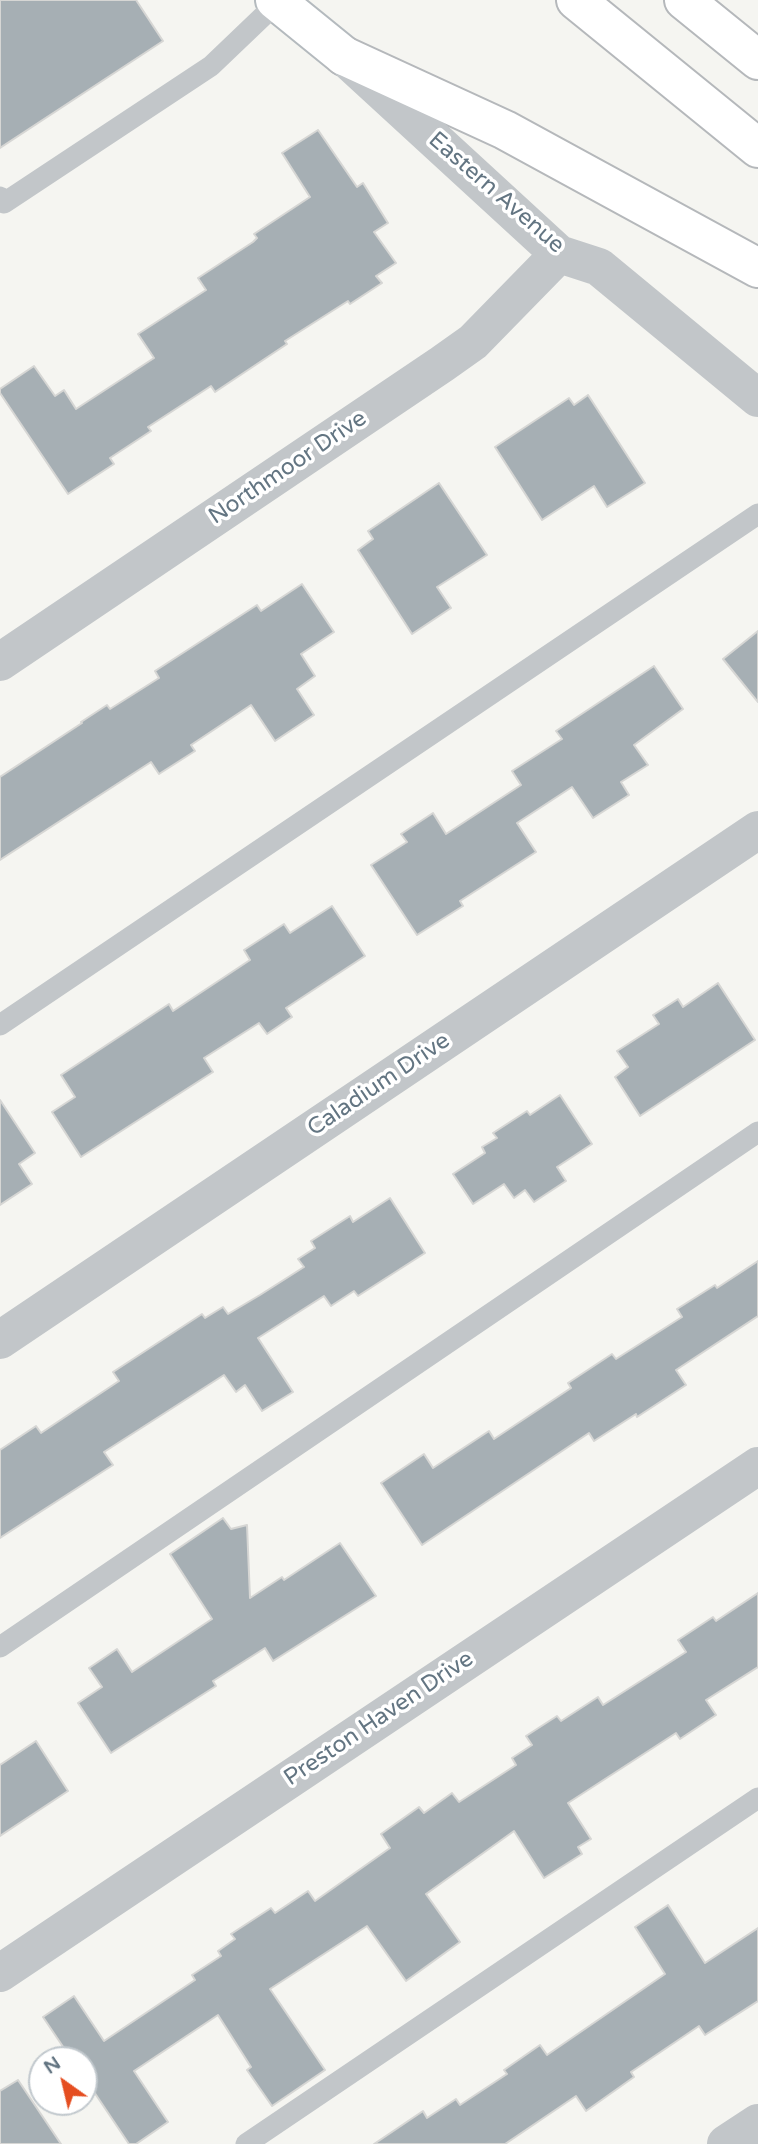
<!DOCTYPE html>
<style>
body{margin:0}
#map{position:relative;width:758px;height:2144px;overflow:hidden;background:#f5f5f1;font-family:"Varela Round",sans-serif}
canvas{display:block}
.north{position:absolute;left:28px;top:2046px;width:70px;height:70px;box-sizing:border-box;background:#fff;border:2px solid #c1c8cd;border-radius:50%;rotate:326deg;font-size:19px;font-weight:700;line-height:28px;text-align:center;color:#637582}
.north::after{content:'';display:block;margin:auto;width:24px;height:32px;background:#e54e21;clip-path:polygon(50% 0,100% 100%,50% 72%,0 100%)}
</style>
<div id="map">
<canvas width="758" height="2144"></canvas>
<div class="north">N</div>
</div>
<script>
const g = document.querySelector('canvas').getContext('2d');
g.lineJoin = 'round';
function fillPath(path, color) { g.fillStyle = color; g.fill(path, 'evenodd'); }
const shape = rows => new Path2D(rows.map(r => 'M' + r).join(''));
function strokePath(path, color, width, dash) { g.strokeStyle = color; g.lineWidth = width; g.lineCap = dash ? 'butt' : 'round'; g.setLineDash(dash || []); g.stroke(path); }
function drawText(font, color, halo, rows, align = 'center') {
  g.font = font + ' "Varela Round",sans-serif'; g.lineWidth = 7; g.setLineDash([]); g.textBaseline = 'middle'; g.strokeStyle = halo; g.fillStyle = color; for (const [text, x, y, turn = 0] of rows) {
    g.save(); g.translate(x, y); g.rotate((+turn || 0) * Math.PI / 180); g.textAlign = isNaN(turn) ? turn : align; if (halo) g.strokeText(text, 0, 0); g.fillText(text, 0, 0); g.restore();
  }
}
const building = shape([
 [0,0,136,0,163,41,0,148,0,0],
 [318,130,357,187,363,183,388,223,374,232,396,263,376,276,382,283,350,304,348,301,285,341,287,344,215,392,211,386,148,427,151,431,110,458,114,464,68,494,0,393,0,389,34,366,55,396,64,390,76,409,154,358,138,334,206,290,198,278,253,242,257,238,254,234,310,197,282,153,318,130],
 [588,395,645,483,607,507,594,486,542,520,495,447,569,398,574,405,588,395],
 [439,483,487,555,437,587,451,608,412,634,358,550,373,539,368,531,439,483],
 [302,584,334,632,301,654,315,676,297,689,314,715,275,741,251,705,191,745,195,751,159,774,151,762,0,860,0,777,82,723,81,722,107,705,110,709,159,678,155,671,257,605,261,611,302,584],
 [758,631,758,702,723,659,758,631],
 [654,666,683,709,634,745,648,765,621,782,629,795,593,818,572,787,517,823,536,852,460,901,463,906,417,935,371,865,407,842,401,834,433,813,446,834,521,785,512,771,562,739,556,731,654,666],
 [332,906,365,956,286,1008,292,1017,267,1034,259,1023,204,1058,213,1072,81,1157,52,1112,75,1097,61,1075,169,1004,173,1011,250,960,244,950,284,924,290,933,332,906],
 [718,983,755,1040,640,1116,615,1077,628,1067,617,1051,659,1024,653,1015,678,999,683,1007,718,983],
 [560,1095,592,1144,557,1167,566,1181,534,1202,525,1190,514,1198,504,1184,473,1204,453,1174,485,1153,482,1147,497,1138,493,1133,527,1111,530,1115,560,1095],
 [0,1100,35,1153,19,1164,32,1184,0,1205,0,1100],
 [390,1198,425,1253,358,1296,354,1291,331,1306,324,1296,258,1338,293,1392,262,1411,245,1385,236,1392,224,1375,104,1452,113,1465,0,1538,0,1450,36,1426,41,1433,119,1381,113,1372,202,1314,205,1318,223,1307,228,1314,260,1295,304,1267,298,1259,315,1248,311,1241,350,1216,353,1222,390,1198],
 [758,1261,758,1316,676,1370,686,1385,637,1417,636,1414,594,1441,589,1433,422,1545,381,1483,424,1454,433,1468,489,1431,494,1439,571,1388,568,1383,612,1354,616,1359,682,1317,677,1309,715,1285,717,1288,758,1261],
 [223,1518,231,1529,247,1525,250,1598,282,1577,284,1580,340,1543,376,1596,273,1661,265,1648,213,1681,216,1686,111,1753,78,1703,102,1687,89,1668,117,1649,132,1672,212,1619,170,1554,223,1518],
 [758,1593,758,1667,706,1700,716,1715,680,1739,676,1733,568,1803,591,1839,578,1847,582,1854,544,1878,514,1831,426,1894,460,1942,406,1981,367,1926,270,1989,325,2070,272,2106,247,2070,251,2067,218,2015,134,2071,168,2122,136,2144,129,2144,84,2077,84,2060,72,2060,43,2017,74,1996,104,2041,195,1980,192,1975,221,1956,218,1951,235,1939,231,1934,271,1908,275,1913,308,1891,315,1901,390,1848,381,1834,419,1807,424,1813,452,1793,459,1802,516,1765,512,1758,532,1745,526,1736,557,1716,561,1721,598,1697,603,1705,686,1652,678,1640,713,1617,716,1621,758,1593],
 [36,1741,68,1791,0,1836,0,1765,36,1741],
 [668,1905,705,1963,758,1928,758,2001,705,2035,699,2026,631,2072,634,2077,586,2111,576,2096,505,2144,374,2144,423,2111,427,2118,456,2099,460,2105,507,2074,504,2070,540,2045,547,2055,665,1974,635,1927,668,1905],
 [18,2080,61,2144,0,2144,0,2091,18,2080]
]);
fillPath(building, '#a6afb4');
strokePath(building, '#d6d6d4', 2);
const secondary = shape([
 [275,0,344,56]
]);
const motorway = shape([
 [576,0,758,148],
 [684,0,758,60],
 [344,56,505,130,758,268]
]);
strokePath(secondary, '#b4babe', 42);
strokePath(motorway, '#b5b8bb', 42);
strokePath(shape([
 [0,197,4,203,211,66,278,2],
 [0,1025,758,514],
 [0,1647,758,1132],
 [246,2144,758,1798]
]), '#c2c6c9', 21);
strokePath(shape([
 [351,63,559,254,599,267,758,398],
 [0,662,442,364,473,342,559,254],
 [0,1340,758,830],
 [0,1973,758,1466],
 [726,2144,758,2123]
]), '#c2c6c9', 38);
strokePath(secondary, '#fff', 38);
strokePath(motorway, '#fff', 38);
drawText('23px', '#637582', '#fff', [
 ["Eastern Avenue",496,193,41],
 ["Northmoor Drive",288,468,-34],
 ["Caladium Drive",379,1085,-34],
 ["Preston Haven Drive",379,1719,-34]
]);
</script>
